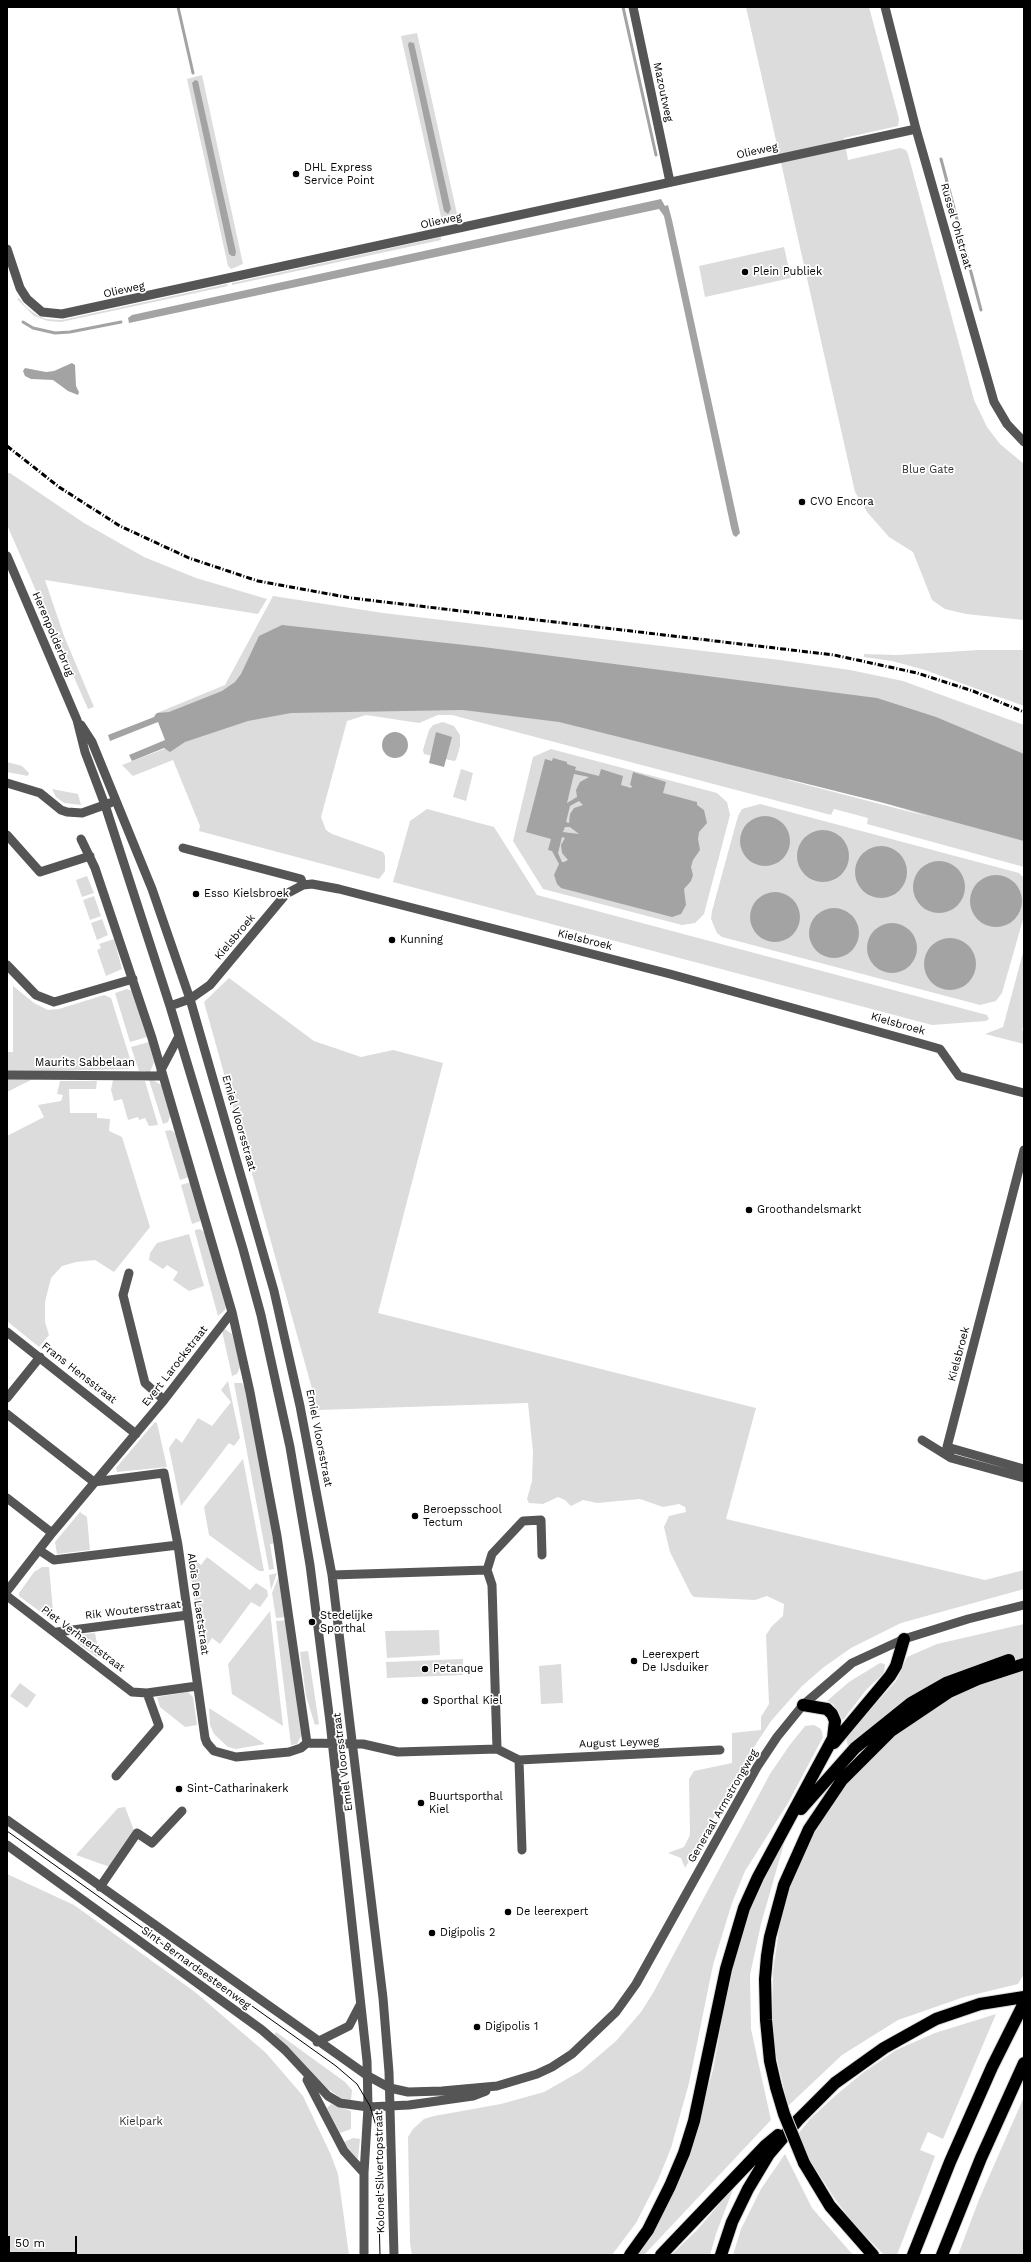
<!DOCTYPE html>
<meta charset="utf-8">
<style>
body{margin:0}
#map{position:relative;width:1031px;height:2262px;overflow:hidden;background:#fff;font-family:"Work Sans",sans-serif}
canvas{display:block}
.frame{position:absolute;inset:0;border:8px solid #000;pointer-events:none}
.scale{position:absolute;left:8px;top:2236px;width:69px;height:18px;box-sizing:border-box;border:2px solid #000;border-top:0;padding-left:5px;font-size:12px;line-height:14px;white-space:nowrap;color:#000;-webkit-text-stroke:3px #fff;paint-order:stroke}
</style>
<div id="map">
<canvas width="1031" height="2262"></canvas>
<div class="frame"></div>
<div class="scale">50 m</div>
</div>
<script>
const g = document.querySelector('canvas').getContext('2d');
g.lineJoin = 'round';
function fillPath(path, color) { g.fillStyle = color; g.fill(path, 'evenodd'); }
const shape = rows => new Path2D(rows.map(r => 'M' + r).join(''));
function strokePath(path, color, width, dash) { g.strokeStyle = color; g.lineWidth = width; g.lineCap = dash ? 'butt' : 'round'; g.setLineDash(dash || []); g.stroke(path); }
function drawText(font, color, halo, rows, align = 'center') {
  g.font = font + ' "Work Sans",sans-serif'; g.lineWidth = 3.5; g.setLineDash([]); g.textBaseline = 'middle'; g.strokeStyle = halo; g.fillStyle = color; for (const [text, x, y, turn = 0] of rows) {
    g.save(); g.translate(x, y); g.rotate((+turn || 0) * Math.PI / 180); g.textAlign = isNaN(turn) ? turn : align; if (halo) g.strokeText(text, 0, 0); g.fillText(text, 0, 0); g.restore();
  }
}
fillPath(shape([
 [746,7,869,7,899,119,898,126,844,138,848,160,900,148,906,150,908,154,974,400,987,427,1000,444,1024,464,1024,620,966,614,945,609,932,600,913,552,889,537,867,512,855,492],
 [417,33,457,214,455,217,444,219,441,217,401,36],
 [202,75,243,264,231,269,228,266,187,79],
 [441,237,441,240,232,285,232,283],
 [784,247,791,278,705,297,699,266],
 [227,284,228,286,61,322,48,321,34,316,17,299,19,298,26,307,38,316,46,319,62,320],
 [7,473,10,473,84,523,144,557,196,578,267,599,258,614,45,580,64,636,94,707,88,709,7,525],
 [273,596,383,613,780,660,850,670,903,681,1024,725,1024,769,936,739,236,691,158,722,154,715,157,713,225,685],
 [979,650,1024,650,1024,706,925,670,892,661,864,657,864,654,897,655],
 [428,688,1024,828,1024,867,867,824,868,818,834,809,831,815,452,715,438,715,419,723,366,715,347,721,321,817,326,830,332,834,383,852,385,856,385,871,379,879,199,831,200,826,173,760,133,776,122,765,266,710],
 [788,779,884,803,930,817,788,780],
 [443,722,454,726,460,735,460,746,456,760,454,761,424,754,423,750,429,730,433,725],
 [551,749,717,793,727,802,730,815,704,914,695,923,682,925,543,889,513,841,533,757],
 [7,762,22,766,29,773,28,776,7,772],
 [461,769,473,773,466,801,453,797],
 [52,789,78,794,81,805,64,803,56,797],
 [760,804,1019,873,1024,878,1024,916,1002,993,996,1001,980,1005,722,937,717,933,711,919,712,911,738,816,742,809],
 [427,809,494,827,537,895,987,1015,989,1019,986,1021,932,1025,393,882,410,821],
 [87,876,94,893,82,897,76,880],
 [94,896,101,916,90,920,83,900],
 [102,919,108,935,97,940,91,923],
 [114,939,122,969,106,976,97,950,101,948,99,944],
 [1024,949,1024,1022,1022,1030,1024,1031,1024,1044,985,1034,1003,1027],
 [229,978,314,1041,361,1057,393,1050,443,1063,378,1313,756,1408,726,1519,985,1580,1024,1570,1024,1589,901,1623,851,1648,824,1667,802,1686,771,1721,752,1750,685,1868,681,1858,668,1853,684,1847,690,1835,689,1779,694,1771,732,1763,732,1733,761,1730,761,1717,769,1704,766,1635,772,1626,783,1616,784,1604,767,1596,755,1600,694,1597,691,1594,670,1552,664,1527,669,1516,686,1512,685,1507,679,1504,663,1507,640,1499,597,1503,583,1500,571,1506,565,1500,558,1497,543,1504,529,1503,527,1499,532,1481,533,1452,528,1403,318,1410,204,1002],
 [13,986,34,1003,48,1010,59,1009,104,995,111,998,132,1065,129,1069,7,1072,7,1052,13,1052],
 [127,989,132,991,147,1037,130,1042,115,993],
 [149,1042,154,1062,150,1072,146,1073,146,1071,139,1071,131,1047],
 [7,1076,37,1077,7,1092],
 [113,1080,145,1081,158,1125,149,1126,145,1118,139,1120,138,1117,128,1120,122,1099,114,1101,111,1090],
 [149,1080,153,1080,161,1085,171,1114,168,1122,163,1124],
 [60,1081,97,1081,96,1089,69,1089,70,1113,97,1113,97,1118,110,1119,109,1131,122,1137,150,1227,114,1272,95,1260,76,1262,62,1266,51,1278,45,1302,45,1322,49,1335,39,1347,7,1321,7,1136,44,1117,38,1105,61,1101,63,1095,57,1094],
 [171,1130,176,1134,189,1177,180,1180,165,1131],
 [191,1182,201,1218,200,1221,192,1224,181,1185],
 [200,1229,207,1234,226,1306,225,1310,218,1316,195,1232,195,1230],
 [189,1234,204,1286,189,1291,173,1280,178,1272,167,1265,163,1269,149,1260,150,1253,157,1243],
 [225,1329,232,1334,240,1367,237,1374,232,1376,222,1331],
 [228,1381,240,1438,234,1446,229,1443,181,1506,169,1448,176,1438,182,1443,198,1418,212,1426,231,1402,221,1390],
 [234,1383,242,1383,246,1390,275,1543,270,1544,274,1569,269,1570],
 [155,1422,157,1423,167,1467,117,1472,116,1468],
 [243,1459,264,1571,259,1571,209,1535,204,1507],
 [80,1512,87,1517,90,1550,57,1554,55,1542],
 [188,1555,201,1565,207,1557,250,1590,256,1583,267,1590,268,1596,260,1607,251,1602,220,1644,212,1638,202,1653],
 [42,1567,49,1567,54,1622,19,1596,19,1593,34,1572],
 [277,1573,271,1590,269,1575],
 [280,1573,286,1617,276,1618,272,1593],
 [270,1611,283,1726,232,1694,228,1664],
 [286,1620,301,1736,297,1744,291,1745,276,1621],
 [1024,1624,1024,1974,1018,1984,964,1997,898,2020,842,2055,788,2106,772,2038,773,1971,782,1909,807,1841,854,1775,846,1737,896,1681,907,1657,937,1644],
 [439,1630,440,1655,387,1658,385,1631],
 [95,1633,99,1654,97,1657,79,1644,76,1639,78,1635],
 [308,1651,319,1724,315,1725,306,1696,300,1652],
 [463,1659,463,1675,387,1678,386,1662],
 [880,1663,885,1664,884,1673,866,1690,843,1720,833,1704,827,1701,849,1682],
 [561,1664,563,1703,541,1704,539,1666],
 [20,1683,36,1695,27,1708,10,1696],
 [188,1692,193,1697,197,1725,185,1727,160,1707,157,1697],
 [209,1708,265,1744,236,1749,228,1747,214,1734,210,1725],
 [814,1725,821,1729,823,1737,788,1803,745,1871,732,1903,713,1965,689,2083,671,2148,658,2180,636,2223,612,2255,412,2255,410,2243,408,2137,413,2129,424,2119,434,2116,501,2104,544,2092,581,2071,616,2041,641,2012,653,1993,770,1774,789,1746,805,1726],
 [125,1807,135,1833,110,1867,76,1855,118,1808],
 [787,1833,761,1924,750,1975,751,2029,771,2120,644,2255,634,2255,690,2150,713,2070,730,1975,746,1918],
 [7,1874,74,1905,195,1992,266,2053,303,2096,331,2155,338,2174,349,2255,7,2255],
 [996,2014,943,2139,928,2132,927,2134,920,2150,935,2156,897,2255,884,2255,853,2223,835,2199,809,2159,798,2134,810,2119,836,2095,864,2072,896,2050,935,2033],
 [276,2032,345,2082,352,2090,351,2100,341,2098,327,2088,290,2049,274,2036],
 [1024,2097,1024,2255,958,2255,980,2197],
 [331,2104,351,2111,351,2129,340,2133,327,2108],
 [353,2138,360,2139,358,2159,346,2147,344,2142],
 [785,2154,812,2208,853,2255,733,2255,741,2229,761,2189],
 [734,2187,716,2234,710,2255,671,2255,697,2230]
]), '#dcdcdc');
fillPath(shape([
 [409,42,414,43,451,209,448,214,444,211,408,45],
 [195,80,198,81,236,252,235,256,232,256,229,254,192,83],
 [661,199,665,206,668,205,672,220,740,533,736,537,733,535,731,528,664,216,659,209,129,323,128,318,132,315],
 [72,363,75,365,76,386,79,392,78,395,68,391,53,380,31,379,25,376,23,371,25,368,46,372,54,371],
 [282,625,483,647,877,698,936,717,1024,754,1024,841,884,803,559,722,463,710,291,713,248,721,185,742,170,752,164,748,132,761,129,755,165,740,158,722,110,741,108,735,154,717,157,713,169,712,222,691,235,682,241,674,259,636],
 '382 745a13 13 0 1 1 26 0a13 13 0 1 1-26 0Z',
 [436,732,452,737,444,767,429,763],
 [553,758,567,762,567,764,576,767,575,770,599,776,601,769,623,776,621,785,631,788,632,786,630,785,633,772,666,782,663,793,697,802,697,805,704,810,707,823,699,832,698,839,700,850,693,860,691,867,693,875,691,881,684,889,686,905,681,914,672,917,561,888,557,884,554,875,559,864,552,851,548,850,551,839,526,832,545,759,552,761],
 [574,774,589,777,580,782,576,790,577,797,567,803],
 [579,801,583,805,574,808,570,814,569,823,566,822,570,806],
 [565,827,570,827,579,834,563,832],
 [562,837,565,838,561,845,562,853,568,860,564,862,562,862,558,853],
 '740 841a25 25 0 1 1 50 0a25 25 0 1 1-50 0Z',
 '797 856a26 26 0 1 1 52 0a26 26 0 1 1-52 0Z',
 '855 872a26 26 0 1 1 52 0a26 26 0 1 1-52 0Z',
 '913 887a26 26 0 1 1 52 0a26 26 0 1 1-52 0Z',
 '970 901a26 26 0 1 1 52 0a26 26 0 1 1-52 0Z',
 '750 917a25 25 0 1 1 50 0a25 25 0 1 1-50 0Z',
 '809 933a25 25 0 1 1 50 0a25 25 0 1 1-50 0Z',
 '867 948a25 25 0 1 1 50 0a25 25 0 1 1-50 0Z',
 '924 964a26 26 0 1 1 52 0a26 26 0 1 1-52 0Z'
]), '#a3a3a3');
strokePath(shape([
 [178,7,193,73],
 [623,7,656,155],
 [941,159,981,310],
 [23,322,33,328,55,333,70,332,121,322]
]), '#a3a3a3', 3);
const highway = shape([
 [834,1743,890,1676,896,1666,904,1639],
 [801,1809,855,1748,911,1703,946,1683,1009,1660],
 [776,2087,770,2061,766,2020,765,1979,767,1956,770,1937,784,1885,809,1829,842,1780,891,1731,949,1692,978,1679,1024,1664],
 [804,2163,830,2206,873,2255],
 [630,2255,648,2230,670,2186,684,2153,694,2121,726,1969,744,1908,758,1877,833,1738,835,1721,832,1714,827,1709,803,1705],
 [661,2255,766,2145,778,2135],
 [721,2255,732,2222,748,2189,769,2154,798,2120,835,2083,884,2048,936,2019,980,2004,1024,1997],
 [913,2255,950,2162,992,2067,1024,2003],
 [942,2255,981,2158,1024,2063]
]);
strokePath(highway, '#dbdbdb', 14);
strokePath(shape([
 [633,7,670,182],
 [885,7,916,129,994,402,1007,424,1024,442],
 [7,249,20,288,27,299,42,312,62,314,916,129],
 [7,556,77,720,85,752,105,805,170,1006,243,1249,261,1315,290,1447,310,1565,330,1722,367,2061,368,2107,364,2173,364,2255],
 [81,725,92,742,152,889,190,999,274,1291,300,1406,332,1575,383,1998,389,2072,394,2255],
 [7,783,40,793,61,810,67,812,82,813,110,803],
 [7,835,40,872,90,856],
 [81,839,95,868,152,1038,232,1312,250,1392,277,1536,307,1743,363,1744,398,1752,497,1749,519,1760,720,1750],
 [183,848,301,879,303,885],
 [7,965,36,995,54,1002,133,979],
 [170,1006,190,999,210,985,286,894,303,885,312,884,339,889,670,974,919,1043,940,1049,959,1076,1024,1093],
 [161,1070,179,1036],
 [7,1075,163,1076],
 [129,1273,123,1295,145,1383,164,1400],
 [7,1332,136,1434],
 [7,1398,40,1357],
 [7,1414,94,1482,164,1473,178,1545,205,1738,207,1743,214,1751,236,1757,289,1752,301,1748,307,1743],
 [922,1440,951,1458,1024,1478],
 [947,1447,1024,1469],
 [951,1458,947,1447,1024,1150],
 [7,1498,52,1533],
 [39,1550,54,1560,178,1545],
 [332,1575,487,1570],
 [7,1591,52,1533,164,1400,232,1312],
 [7,1596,132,1692,147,1693,197,1686],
 [57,1632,188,1615],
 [497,1749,492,1585,487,1570,492,1554,523,1521,541,1520,542,1555],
 [519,1760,522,1850],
 [116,1776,159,1726,147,1693],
 [7,1820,368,2076,390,2088,408,2092,442,2091,497,2086,537,2074,552,2067,572,2054,616,2012,636,1984,757,1767,777,1737,803,1705,852,1663,904,1639,968,1619,1024,1605],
 [7,1845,262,2030,285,2050,328,2096,340,2103,368,2107,409,2105,473,2096,486,2091],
 [100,1887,137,1833,152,1843,182,1811],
 [317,2042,349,2026,360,2005],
 [307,2080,344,2151,364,2173]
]), '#555', 9);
strokePath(highway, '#000', 12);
strokePath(shape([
 [7,1831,336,2066,357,2084,370,2106,377,2129,380,2255]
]), '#000', 1);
strokePath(shape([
 [7,446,59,487,120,526,189,558,258,581,351,598,834,655,917,673,973,691,1024,712]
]), '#000', 3, [6, 2, 1, 2]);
const highwayBridge = shape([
 [776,2087,784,2114,804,2163]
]);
strokePath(highwayBridge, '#dbdbdb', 14, []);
strokePath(highwayBridge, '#000', 12);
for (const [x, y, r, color] of [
 [296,174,4,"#000"],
 [745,272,4,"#000"],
 [802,502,4,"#000"],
 [196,894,4,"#000"],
 [392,940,4,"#000"],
 [749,1210,4,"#000"],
 [415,1516,4,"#000"],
 [312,1622,4,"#000"],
 [634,1661,4,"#000"],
 [425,1669,4,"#000"],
 [425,1701,4,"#000"],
 [179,1789,4,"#000"],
 [421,1803,4,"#000"],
 [508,1912,4,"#000"],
 [432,1933,4,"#000"],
 [477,2027,4,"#000"]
]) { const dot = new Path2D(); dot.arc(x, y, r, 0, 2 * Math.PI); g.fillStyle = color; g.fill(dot); strokePath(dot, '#fff', 1.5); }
drawText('11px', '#000', '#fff', [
 ["Mazoutweg",663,92,78],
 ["Olieweg",757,151,-12],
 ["Olieweg",441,221,-12],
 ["Russel Ohlstraat",956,226,74],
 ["Olieweg",124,290,-12],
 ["Herenpolderbrug",53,634,67],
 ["Kielsbroek",235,937,-50],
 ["Kielsbroek",585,940,14],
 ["Kielsbroek",898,1024,16],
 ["Maurits Sabbelaan",85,1063],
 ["Emiel Vloorsstraat",239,1123,74],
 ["Kielsbroek",959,1354,-75],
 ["Evert Larockstraat",175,1366,-52],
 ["Frans Hensstraat",79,1373,38],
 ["Emiel Vloorsstraat",319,1438,79],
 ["Aloïs De Laetstraat",198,1604,82],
 ["Rik Woutersstraat",133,1610,-7],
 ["Piet Verhaertstraat",83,1639,37],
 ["August Leyweg",619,1743,-2],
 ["Emiel Vloorsstraat",343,1762,-97],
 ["Generaal Armstrongweg",723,1806,-60],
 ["Sint-Bernardsesteenweg",196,1968,36],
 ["Kolonel Silvertopstraat",380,2172,-91]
]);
drawText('11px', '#000', '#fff', [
 ["DHL Express",304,168],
 ["Service Point",304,181],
 ["Plein Publiek",753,272],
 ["CVO Encora",810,502],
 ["Esso Kielsbroek",204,894],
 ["Kunning",400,940],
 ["Groothandelsmarkt",757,1210],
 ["Beroepsschool",423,1510],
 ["Tectum",423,1523],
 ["Stedelijke",320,1616],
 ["Sporthal",320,1629],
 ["Leerexpert",642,1655],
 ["De IJsduiker",642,1668],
 ["Petanque",433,1669],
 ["Sporthal Kiel",433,1701],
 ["Sint-Catharinakerk",187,1789],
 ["Buurtsporthal",429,1797],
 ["Kiel",429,1810],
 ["De leerexpert",516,1912],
 ["Digipolis 2",440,1933],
 ["Digipolis 1",485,2027]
], 'left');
drawText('11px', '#333', '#fff', [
 ["Blue Gate",928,470],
 ["Kielpark",141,2122]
]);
</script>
